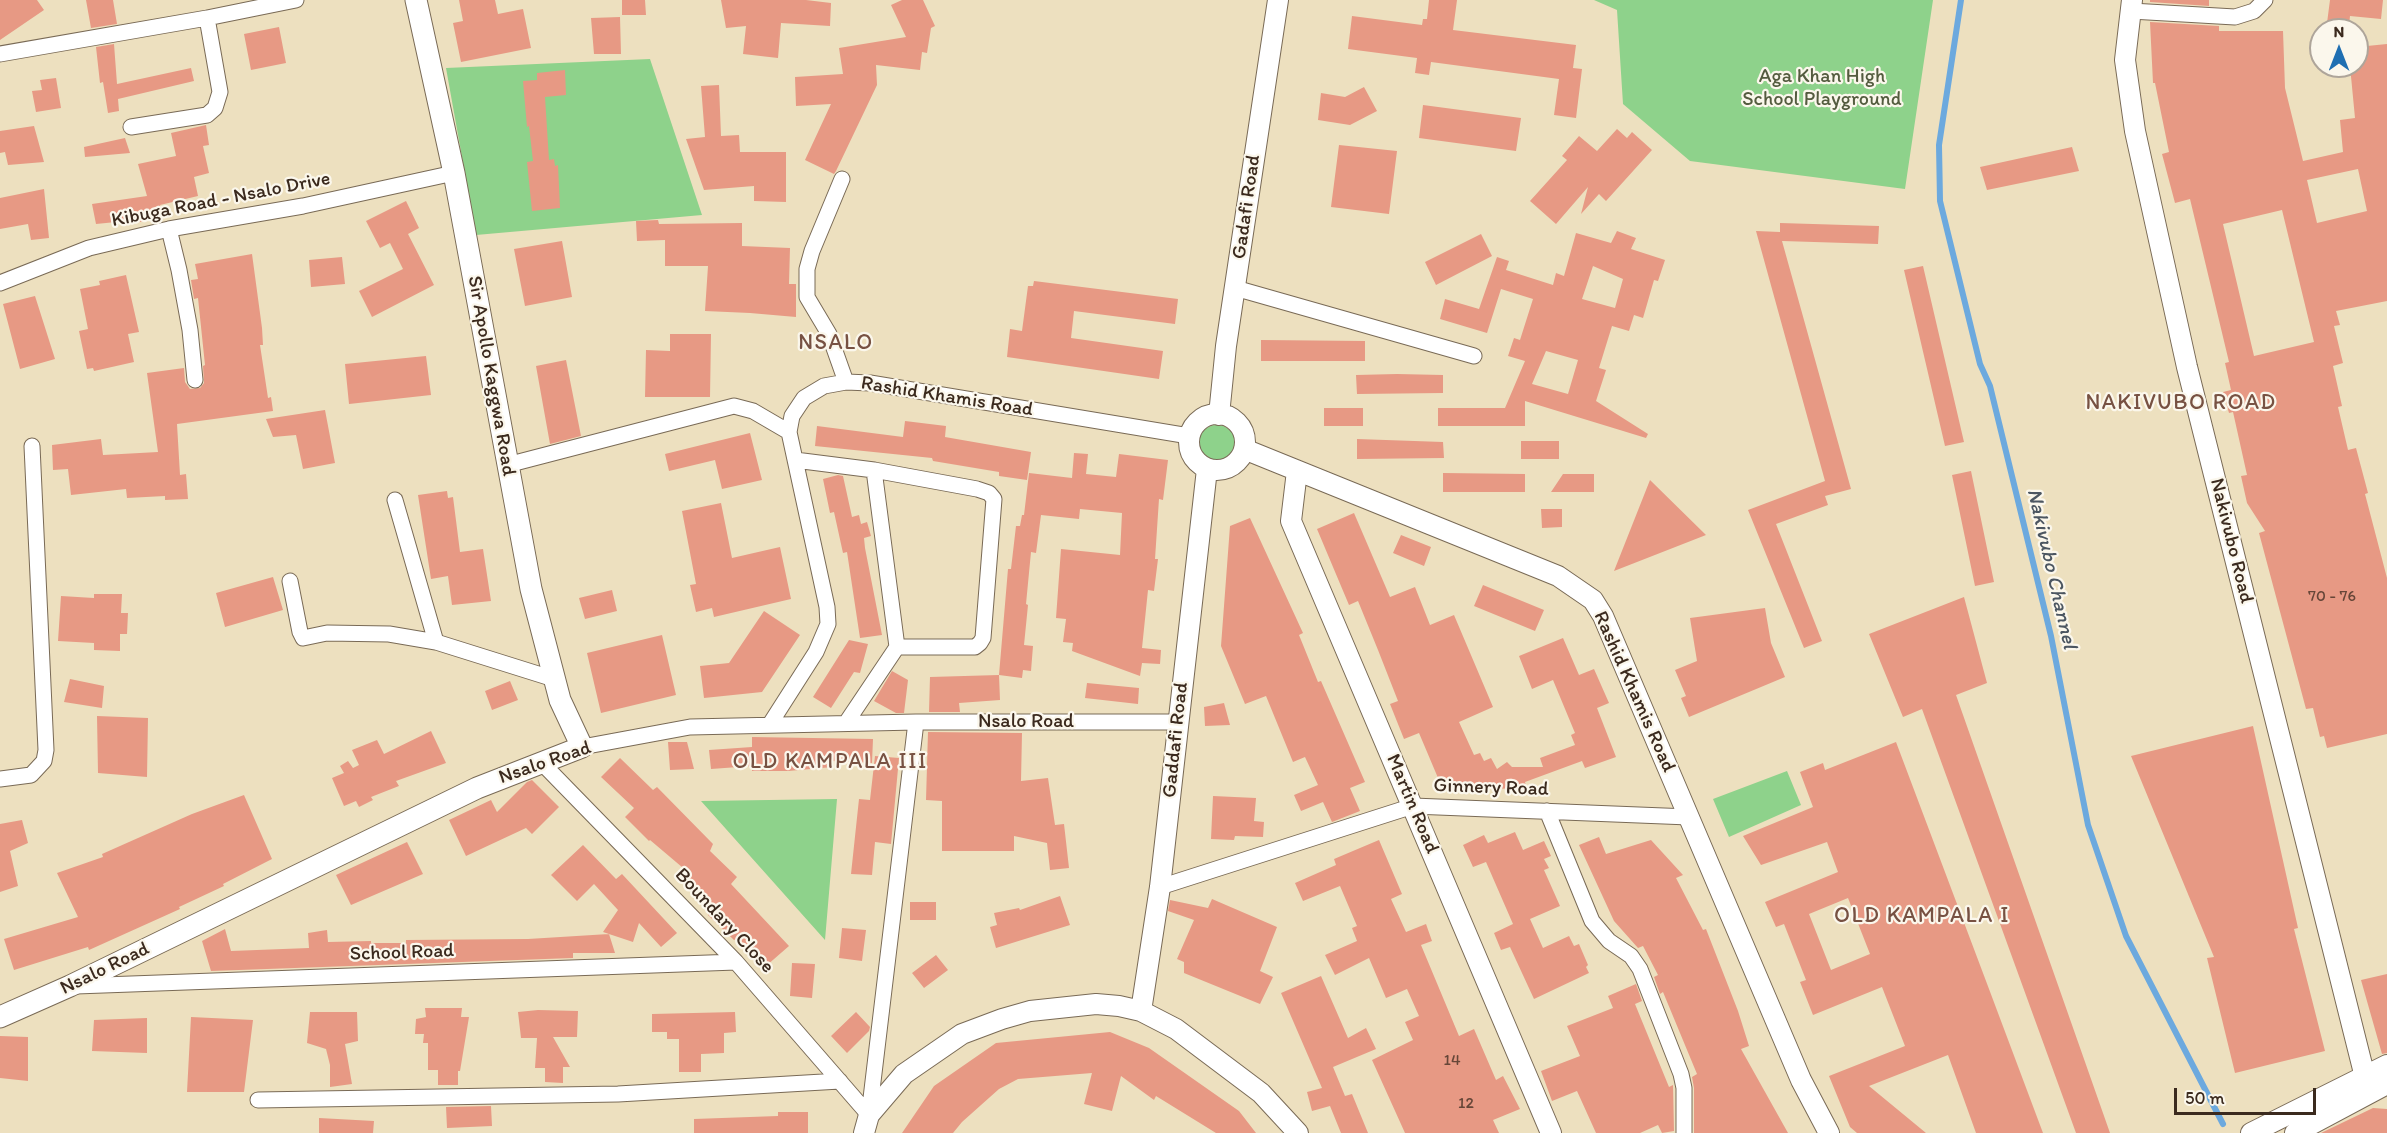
<!DOCTYPE html>
<style>
body{margin:0}
#map{position:relative;width:2387px;height:1133px;overflow:hidden;background:#ede0bf;font-family:Itim,sans-serif}
canvas{display:block}
.north{position:absolute;left:2309px;top:18px;width:60px;height:60px;box-sizing:border-box;background:#fbf7ec;border:2px solid #aea59a;border-radius:50%;rotate:0deg;font-size:16px;font-weight:700;line-height:24px;text-align:center;color:#3b2a1e}
.north::after{content:'';display:block;margin:auto;width:21px;height:27px;background:#1f6fb2;clip-path:polygon(50% 0,100% 100%,50% 72%,0 100%)}
.scale{position:absolute;left:2174px;top:1088px;width:142px;height:27px;box-sizing:border-box;border:3px solid #3b2a1e;border-top:0;padding-left:8px;font-size:18px;line-height:21px;white-space:nowrap;color:#3b2a1e;-webkit-text-stroke:4px #fbf7ec;paint-order:stroke}
</style>
<div id="map">
<canvas width="2387" height="1133"></canvas>
<div class="north">N</div>
<div class="scale">50 m</div>
</div>
<script>
const g = document.querySelector('canvas').getContext('2d');
g.lineJoin = 'round';
function fillPath(path, color) { g.fillStyle = color; g.fill(path, 'evenodd'); }
const shape = rows => new Path2D(rows.map(r => 'M' + r).join(''));
function strokePath(path, color, width, dash) { g.strokeStyle = color; g.lineWidth = width; g.lineCap = dash ? 'butt' : 'round'; g.setLineDash(dash || []); g.stroke(path); }
function drawText(font, color, halo, rows, align = 'center') {
  g.font = font + ' Itim,sans-serif'; g.lineWidth = 4.5; g.setLineDash([]); g.textBaseline = 'middle'; g.strokeStyle = halo; g.fillStyle = color; for (const [text, x, y, turn = 0] of rows) {
    g.save(); g.translate(x, y); g.rotate((+turn || 0) * Math.PI / 180); g.textAlign = isNaN(turn) ? turn : align; if (halo) g.strokeText(text, 0, 0); g.fillText(text, 0, 0); g.restore();
  }
}
fillPath(shape([
 [1594,0,1933,0,1905,189,1690,161,1623,104,1617,10],
 [650,59,702,215,476,235,446,68],
 '1198 444a19 19 0 1 1 38 0a19 19 0 1 1-38 0Z',
 [1787,771,1801,805,1729,837,1713,799],
 [837,799,825,940,701,801]
]), '#8ed28b');
strokePath(shape([
 [1961,0,1939,145,1940,201,1980,364,1990,386,2051,636,2088,825,2126,936,2223,1124]
]), '#6ca9de', 6);
fillPath(shape([
 [0,0,37,0,44,10,0,40],
 [86,0,113,0,117,24,91,28],
 [459,0,495,0,498,14,523,9,531,48,461,62,453,23,463,21],
 [622,0,645,0,646,15,622,15],
 [721,0,806,0,831,3,830,26,781,23,778,58,743,54,746,26,726,28],
 [902,0,923,0,935,26,931,28,927,53,922,52,920,70,876,65,877,85,836,171,834,174,805,160,831,104,796,106,795,77,843,74,839,48,906,37,891,5],
 [1429,0,1457,0,1453,30,1576,45,1573,68,1582,69,1576,118,1554,115,1559,79,1431,62,1429,75,1415,73,1417,58,1348,49,1352,16,1422,25,1423,19,1427,19],
 [2150,0,2209,0,2209,6,2150,2],
 [2330,0,2383,0,2381,19,2350,16,2349,25,2327,23],
 [620,17,621,54,594,54,591,18],
 [2150,22,2219,26,2219,31,2283,31,2285,88,2303,161,2343,152,2340,120,2355,118,2350,66,2357,66,2357,47,2387,44,2387,301,2336,311,2340,325,2334,326,2343,363,2333,366,2342,406,2338,407,2348,450,2356,448,2368,493,2365,494,2387,578,2387,734,2327,748,2324,736,2320,737,2313,708,2306,709,2259,533,2265,531,2247,503,2241,476,2247,475,2233,412,2229,413,2223,392,2231,390,2225,363,2229,362,2190,199,2175,203,2162,154,2169,152,2155,83,2153,83],
 [2358,169,2367,211,2317,223,2307,180],
 [2282,210,2314,342,2254,356,2223,224],
 [279,27,286,63,251,70,244,34],
 [114,44,117,84,191,68,194,81,118,99,119,111,108,113,103,82,100,83,96,47],
 [565,70,566,95,545,97,549,160,554,159,555,166,558,165,560,208,532,211,527,162,533,161,529,126,527,127,523,81,537,80,537,73],
 [56,78,61,108,36,112,32,91,42,90,40,80],
 [719,85,721,136,739,135,740,152,786,152,786,202,754,201,754,186,704,190,686,139,705,137,701,86],
 [1364,87,1377,111,1350,125,1318,120,1321,93,1345,97],
 [1423,105,1521,118,1516,151,1419,138],
 [206,125,209,145,203,146,209,173,194,177,198,196,160,205,164,217,135,223,126,221,96,224,92,204,147,196,138,164,176,156,171,133],
 [34,126,44,162,8,165,5,152,0,153,0,131],
 [1617,129,1627,138,1632,132,1652,150,1606,201,1599,194,1581,214,1588,187,1556,224,1530,201,1567,160,1562,156,1579,136,1597,151],
 [125,138,130,153,85,157,84,147],
 [1339,145,1397,151,1389,214,1331,207],
 [2072,147,2079,171,1987,190,1980,167],
 [44,189,49,238,31,240,28,224,0,229,0,198],
 [406,201,419,228,408,234,434,285,372,317,359,291,403,269,390,243,380,248,366,221],
 [658,220,659,224,742,223,742,246,790,248,789,284,796,284,796,317,750,313,705,311,708,266,665,266,665,240,637,241,636,221],
 [1780,223,1879,226,1878,244,1782,241,1851,489,1825,496,1828,505,1776,524,1822,641,1804,648,1748,510,1825,481,1756,231,1780,232],
 [1617,231,1636,238,1631,249,1665,260,1658,281,1654,280,1643,318,1634,315,1629,331,1612,326,1599,368,1606,370,1596,401,1648,434,1646,438,1525,401,1525,426,1438,426,1438,408,1505,408,1525,361,1508,356,1514,338,1520,340,1533,299,1501,289,1487,333,1440,319,1445,299,1479,309,1497,257,1509,261,1506,270,1553,285,1556,273,1564,276,1576,233,1611,243],
 [1593,266,1623,279,1615,308,1582,299],
 [1546,351,1578,360,1568,394,1532,384],
 [1481,234,1492,256,1436,285,1425,262],
 [562,241,572,297,525,306,514,249],
 [252,254,262,328,263,345,260,345,268,398,271,397,273,411,177,424,180,475,186,474,188,499,165,500,165,496,127,498,126,489,71,495,68,469,53,470,52,445,101,439,103,455,158,452,147,373,184,368,185,382,190,389,200,388,204,383,203,366,205,365,198,298,194,299,191,280,198,279,195,264],
 [342,257,345,284,311,287,309,260],
 [1923,266,1964,442,1945,446,1904,270],
 [126,275,139,332,128,334,134,362,94,371,93,368,87,369,79,331,88,329,80,289,100,285,99,281],
 [1034,281,1178,299,1175,324,1074,311,1071,338,1163,351,1159,379,1007,357,1010,329,1022,331,1028,286,1033,286],
 [35,296,55,359,20,369,3,304],
 [670,334,711,334,710,397,645,397,646,350,670,351],
 [1261,340,1365,341,1365,361,1261,361],
 [426,356,431,395,349,404,345,364],
 [566,360,581,436,550,444,536,366],
 [1397,374,1443,375,1443,393,1357,394,1356,375],
 [1324,408,1363,408,1363,426,1324,426],
 [325,410,335,463,303,469,296,435,273,437,266,419],
 [905,421,946,426,945,437,1031,452,1027,480,999,476,999,472,933,461,932,458,815,446,817,426,903,437],
 [750,433,762,480,722,489,715,460,669,471,665,454],
 [1357,439,1443,442,1444,458,1357,459],
 [1521,441,1559,441,1559,459,1521,459],
 [1074,453,1088,454,1086,474,1116,477,1119,454,1168,460,1163,500,1159,499,1155,559,1158,559,1154,591,1148,590,1142,648,1161,650,1160,664,1142,663,1140,676,1072,651,1073,643,1063,642,1066,619,1056,618,1061,549,1120,555,1122,513,1080,509,1079,519,1041,515,1036,553,1031,552,1026,604,1028,605,1024,645,1033,646,1031,671,1023,670,1022,678,999,675,1008,569,1011,569,1016,526,1020,526,1022,515,1024,515,1029,473,1072,478],
 [1971,471,1994,582,1975,586,1952,475],
 [1443,473,1525,474,1525,492,1443,492],
 [1563,474,1594,474,1594,492,1551,492],
 [838,475,843,476,852,517,859,515,861,524,867,522,871,536,864,538,865,548,882,635,860,638,847,552,843,553,834,512,830,513,823,479],
 [1650,480,1706,535,1614,571],
 [447,491,448,498,453,497,460,552,483,549,491,601,452,605,448,576,431,579,418,495],
 [721,503,732,558,780,547,791,599,714,617,712,608,696,612,690,585,696,584,682,511],
 [1541,509,1562,509,1562,527,1542,528],
 [1354,513,1390,597,1415,587,1430,625,1454,615,1493,707,1459,722,1474,755,1480,753,1484,761,1491,758,1497,769,1507,762,1512,767,1543,767,1540,758,1575,745,1571,735,1575,733,1553,680,1532,689,1519,656,1563,638,1579,675,1594,669,1609,703,1597,708,1616,757,1585,768,1582,761,1525,782,1527,790,1441,785,1419,733,1404,739,1390,704,1398,701,1378,650,1358,601,1349,605,1317,529],
 [1250,518,1303,633,1299,635,1318,682,1321,681,1365,782,1350,788,1360,811,1332,822,1323,802,1301,811,1294,795,1318,785,1305,757,1293,762,1266,696,1245,704,1221,646,1230,526],
 [1401,535,1431,547,1424,566,1393,553],
 [273,577,283,610,225,627,216,593],
 [1483,585,1544,610,1535,631,1474,606],
 [612,590,617,611,585,619,579,598],
 [94,594,122,594,121,613,128,613,127,634,120,634,120,651,94,650,94,643,58,641,61,596,94,598],
 [1964,597,1987,683,1956,695,2110,1133,2076,1133,1922,709,1903,717,1869,634],
 [1765,608,1771,643,1785,677,1689,717,1681,698,1686,696,1675,670,1697,661,1690,618],
 [764,611,800,635,762,692,704,698,700,666,729,663],
 [662,635,676,695,601,713,587,653],
 [849,640,868,644,860,673,854,672,831,708,813,697],
 [892,671,908,680,904,713,896,713,874,701],
 [999,675,1000,700,959,703,960,712,929,712,930,677],
 [70,679,104,686,102,708,64,702],
 [510,681,518,700,492,710,485,691],
 [1087,683,1139,688,1138,704,1085,698],
 [1224,703,1230,725,1205,726,1204,707],
 [97,716,148,718,147,777,98,773],
 [2253,726,2298,928,2294,929,2325,1051,2235,1073,2207,958,2214,957,2131,756],
 [431,731,446,763,396,781,399,786,371,797,373,800,359,807,356,801,344,806,332,778,344,773,340,766,348,761,353,768,359,765,352,750,377,740,384,754],
 [928,732,1022,733,1021,781,1048,778,1055,825,1064,824,1069,868,1050,870,1047,843,1014,836,1014,851,942,851,942,801,926,800],
 [752,737,873,739,872,763,832,761,833,767,788,771,752,771,752,766,711,769,709,750,752,747],
 [668,742,687,742,694,769,670,770],
 [1896,742,1986,981,2043,1133,1976,1133,1948,1055,1869,1086,1926,1133,1857,1133,1850,1127,1829,1076,1905,1046,1882,987,1813,1015,1800,982,1806,980,1784,924,1776,927,1765,902,1838,872,1827,842,1761,865,1743,836,1813,807,1800,772,1823,763,1825,770],
 [1848,898,1870,954,1831,970,1809,914],
 [875,756,899,758,891,844,875,842,872,875,851,874,859,799,870,800],
 [620,758,653,790,657,787,713,844,710,851,737,877,731,884,789,946,766,966,760,966,736,939,734,940,708,915,713,910,682,881,689,873,650,840,649,841,625,817,634,808,601,777],
 [532,780,559,807,532,834,526,828,466,856,449,820,491,800,497,812,527,782],
 [244,795,272,859,223,884,224,886,179,907,180,909,89,950,88,947,14,970,4,939,78,917,57,873,103,857,102,854,192,814],
 [1213,796,1256,798,1254,821,1264,822,1263,837,1235,836,1234,840,1211,839],
 [22,820,28,843,10,851,18,886,0,892,0,824],
 [1515,832,1523,850,1544,841,1551,856,1544,859,1549,868,1544,870,1560,906,1530,919,1543,948,1569,936,1574,946,1579,944,1588,965,1586,967,1589,973,1534,999,1510,947,1501,950,1494,933,1513,924,1486,862,1473,867,1463,845,1484,835,1488,843],
 [1599,837,1606,854,1651,840,1683,875,1676,878,1703,930,1706,929,1738,1011,1749,1046,1741,1049,1788,1133,1694,1133,1694,1088,1692,1077,1697,1074,1663,992,1660,994,1654,977,1658,975,1643,946,1638,948,1614,921,1579,845],
 [1379,840,1402,894,1391,899,1406,932,1426,924,1432,941,1421,945,1459,1036,1474,1029,1496,1080,1503,1076,1520,1109,1493,1120,1499,1133,1405,1133,1372,1060,1413,1040,1405,1022,1419,1016,1407,989,1386,998,1369,958,1335,975,1325,955,1357,941,1352,928,1357,926,1340,886,1303,901,1295,883,1336,865,1334,859],
 [407,842,423,874,351,905,336,875],
 [583,845,616,879,622,874,677,933,661,947,639,923,633,942,603,932,618,910,594,884,577,901,551,875],
 [1060,896,1070,925,996,948,990,927,997,925,994,913,1019,908,1020,910],
 [1212,899,1277,927,1260,971,1273,977,1260,1004,1184,973,1184,962,1177,959,1194,920,1168,911,1170,900,1208,908],
 [910,902,936,902,936,920,910,920],
 [842,928,866,930,862,961,839,958],
 [225,929,231,951,309,948,308,933,327,930,328,942,371,941,371,943,406,943,406,940,528,939,609,934,615,953,573,953,573,958,211,971,202,941],
 [936,955,948,970,924,988,912,973],
 [792,963,815,964,812,998,790,996],
 [2387,974,2387,1053,2382,1054,2361,980],
 [1321,976,1348,1038,1366,1028,1376,1049,1333,1067,1345,1096,1352,1094,1368,1133,1341,1133,1330,1106,1312,1111,1307,1092,1322,1088,1281,993],
 [1636,984,1642,1001,1635,1004,1669,1087,1673,1085,1674,1131,1662,1133,1658,1125,1640,1133,1596,1133,1577,1091,1552,1101,1541,1071,1580,1056,1567,1026,1613,1008,1608,996],
 [425,1008,462,1008,461,1017,469,1017,460,1071,458,1071,458,1085,438,1085,438,1070,428,1070,428,1043,423,1043,424,1034,415,1034,416,1019,426,1017],
 [538,1010,578,1011,577,1037,553,1037,570,1067,563,1067,563,1083,545,1082,545,1068,535,1068,537,1038,521,1038,518,1012],
 [310,1012,357,1012,358,1041,345,1044,352,1084,330,1087,330,1065,326,1049,307,1043],
 [735,1012,736,1032,724,1033,724,1053,701,1054,701,1072,679,1072,679,1039,667,1039,667,1032,652,1032,652,1014],
 [856,1012,870,1027,869,1031,847,1053,831,1036],
 [191,1017,253,1020,244,1092,187,1092],
 [147,1018,147,1053,92,1051,94,1020],
 [1110,1032,1149,1048,1239,1111,1256,1133,1216,1133,1156,1096,1154,1100,1121,1076,1112,1111,1084,1104,1092,1073,1018,1079,999,1089,962,1122,953,1133,902,1133,934,1086,996,1043],
 [0,1036,28,1037,28,1081,0,1078],
 [491,1106,492,1126,447,1128,446,1107],
 [2373,1108,2387,1109,2387,1133,2321,1133],
 [778,1112,808,1112,808,1133,694,1133,694,1119,778,1116],
 [319,1118,374,1121,373,1133,319,1133]
]), '#e79984');
const minor = shape([
 [2131,11,2235,17,2254,11,2265,0],
 [0,54,207,18,296,0],
 [131,127,207,115,215,108,220,92,207,18],
 [842,179,812,251,807,269,807,297,829,334,846,382],
 [169,229,179,270,190,330,195,380],
 [0,283,89,248,169,229,303,206,454,173],
 [1235,288,1474,356],
 [795,460,874,470,897,647,846,723],
 [507,465,734,406,753,411,789,432],
 [874,470,977,489,989,493,994,499,983,638,980,643,975,647,897,647],
 [395,500,436,642],
 [290,581,300,632,303,638,327,633,389,634,436,642,554,679],
 [770,724,816,652,828,624,827,607,789,432,792,416,804,398,824,386,846,382,870,383,1189,436],
 [582,747,690,727,916,722,1178,722],
 [541,762,736,962,869,1115],
 [0,779,31,775,44,761,46,750,32,446],
 [1547,811,1592,921,1609,941,1631,956,1640,969,1681,1074,1684,1088,1684,1133],
 [1160,887,1413,806,1689,817],
 [76,986,736,962],
 [258,1100,618,1094,840,1081],
 [869,1115,916,722]
]);
const tertiary = shape([
 [2132,0,2125,60,2135,131,2187,367,2365,1077],
 '1189 442a28 28 0 1 1 56 0a28 28 0 1 1-56 0Z',
 [1219,415,1226,346,1278,0],
 [1244,449,1558,576,1593,600,1603,616,1801,1080,1829,1133],
 [1297,471,1291,521,1551,1133],
 [1141,1011,1160,887,1207,469],
 [864,1133,869,1115,904,1074,962,1034,1002,1019,1030,1011,1096,1004,1119,1006,1141,1011,1176,1029,1261,1093,1298,1133],
 [2251,1133,2387,1065],
 [2295,1133,2387,1084]
]);
const secondary = shape([
 [0,1017,70,986,477,788,582,747,560,700,531,589,454,173,416,0]
]);
strokePath(minor, '#796a56', 17);
strokePath(tertiary, '#796a56', 22);
strokePath(secondary, '#796a56', 23);
strokePath(minor, '#fff', 15);
strokePath(tertiary, '#fff', 20);
strokePath(secondary, '#fff', 21);
drawText('16px', '#664638', null, [
 ["70 - 76",2332,597],
 ["14",1452,1061],
 ["12",1466,1104]
]);
drawText('20px', '#545c3f', '#fbf7ec', [
 ["Aga Khan High",1822,77],
 ["School Playground",1822,100]
]);
drawText('20px', '#3b2a1e', '#fbf7ec', [
 ["Kibuga Road - Nsalo Drive",221,200,-11],
 ["Gadafi Road",1247,207,-82],
 ["Sir Apollo Kaggwa Road",491,376,80],
 ["Rashid Khamis Road",947,397,9],
 ["Nakivubo Road",2231,541,76],
 ["Rashid Khamis Road",1634,692,66],
 ["Nsalo Road",1026,722],
 ["Gaddafi Road",1176,740,-84],
 ["Nsalo Road",545,763,-19],
 ["Ginnery Road",1491,788,2],
 ["Martin Road",1412,804,67],
 ["Boundary Close",724,921,47],
 ["School Road",402,953,-2],
 ["Nsalo Road",105,969,-26]
]);
drawText('italic 21px', '#4c5661', '#fbf7ec', [
 ["Nakivubo Channel",2051,569,77]
]);
g.letterSpacing = '1.5px';
drawText('22px', '#775142', '#fbf7ec', [
 ["NSALO",836,343],
 ["NAKIVUBO ROAD",2181,403],
 ["OLD KAMPALA III",830,762],
 ["OLD KAMPALA I",1922,916]
]);
g.letterSpacing = '0px';
</script>
